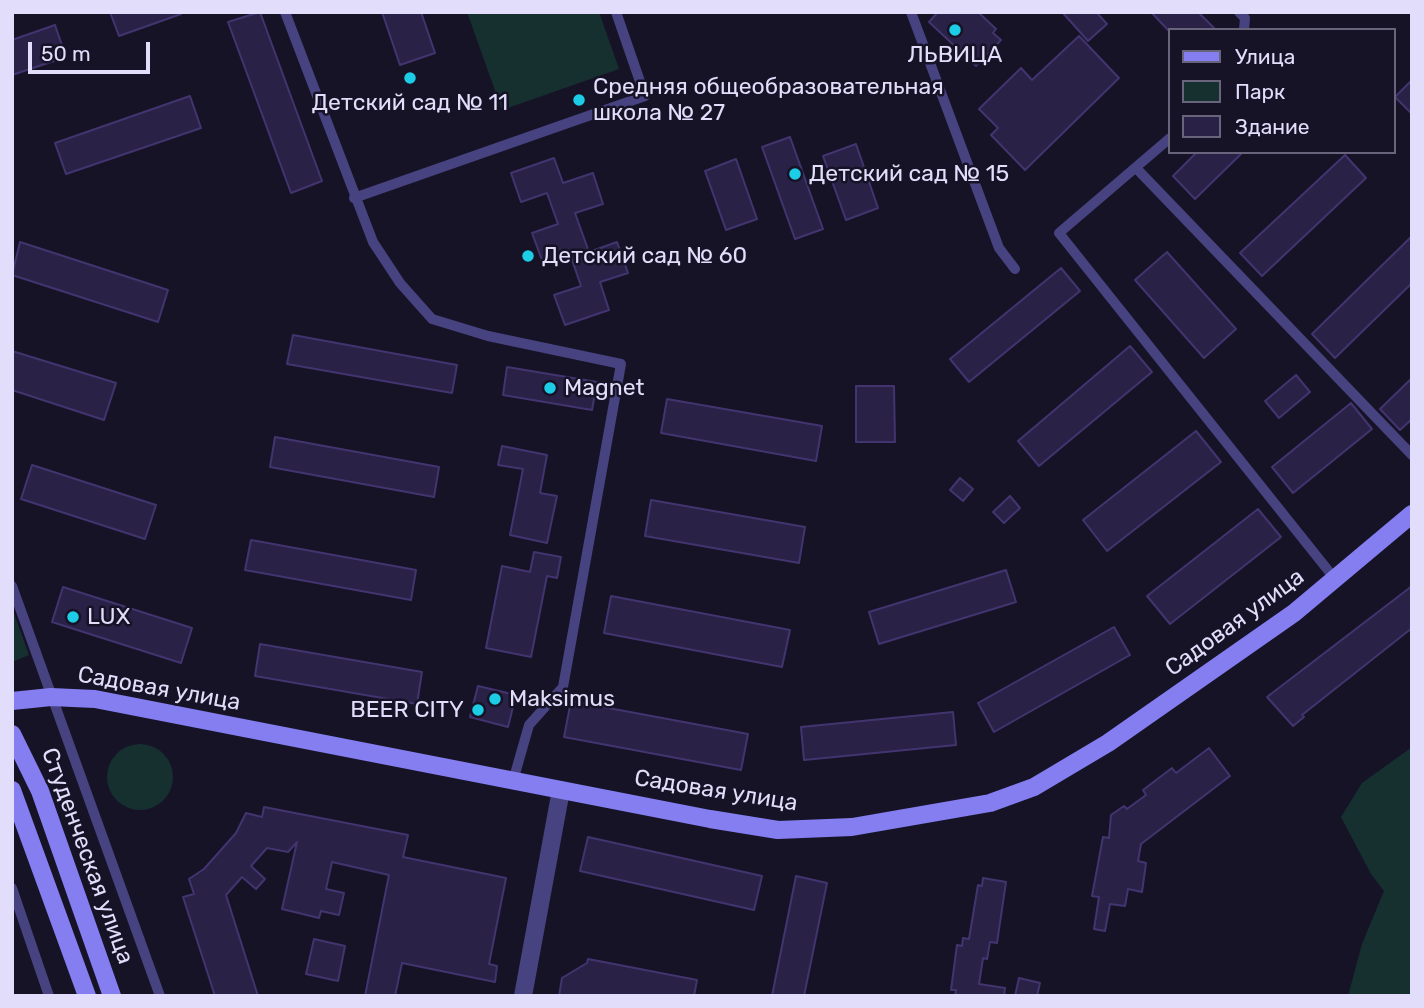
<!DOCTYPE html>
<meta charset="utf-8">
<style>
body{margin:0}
#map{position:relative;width:1424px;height:1008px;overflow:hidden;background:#171327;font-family:Rubik,sans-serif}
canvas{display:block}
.frame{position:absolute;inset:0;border:14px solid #e1ddfb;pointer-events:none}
.legend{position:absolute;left:1168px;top:28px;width:228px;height:126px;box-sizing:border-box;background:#171327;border:2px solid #68647c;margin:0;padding:9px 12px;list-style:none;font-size:21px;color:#e1ddfb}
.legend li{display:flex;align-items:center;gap:14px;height:35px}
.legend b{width:35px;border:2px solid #68647c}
.scale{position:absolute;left:28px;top:42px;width:122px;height:32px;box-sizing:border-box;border:4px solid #e1ddfb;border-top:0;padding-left:9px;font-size:21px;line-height:24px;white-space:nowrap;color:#e1ddfb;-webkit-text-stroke:5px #171327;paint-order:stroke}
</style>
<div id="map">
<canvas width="1424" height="1008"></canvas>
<div class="frame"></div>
<ul class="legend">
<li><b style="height:9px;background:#847ef1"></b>Улица</li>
<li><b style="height:19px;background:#163030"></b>Парк</li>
<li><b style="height:19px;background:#292146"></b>Здание</li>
</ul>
<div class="scale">50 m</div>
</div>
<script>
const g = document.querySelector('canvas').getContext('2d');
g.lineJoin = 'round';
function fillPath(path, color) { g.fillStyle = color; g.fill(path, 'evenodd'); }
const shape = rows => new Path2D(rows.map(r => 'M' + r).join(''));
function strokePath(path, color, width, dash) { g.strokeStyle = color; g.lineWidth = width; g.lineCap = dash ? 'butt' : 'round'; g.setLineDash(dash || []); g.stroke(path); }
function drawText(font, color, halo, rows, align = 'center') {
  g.font = font + ' Rubik,sans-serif'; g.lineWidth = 5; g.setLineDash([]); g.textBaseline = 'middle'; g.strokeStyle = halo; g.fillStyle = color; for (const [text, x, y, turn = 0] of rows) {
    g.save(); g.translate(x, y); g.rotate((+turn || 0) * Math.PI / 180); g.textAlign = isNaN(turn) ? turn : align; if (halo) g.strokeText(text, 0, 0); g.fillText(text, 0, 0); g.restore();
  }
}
fillPath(shape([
 [467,12,599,12,619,69,502,110],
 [12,608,29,655,12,662],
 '107 777a33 33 0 1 1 66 0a33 33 0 1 1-66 0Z',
 [1412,747,1412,996,1348,996,1362,944,1384,891,1371,874,1341,817,1362,783]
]), '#163030');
const building = shape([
 [110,12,181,12,181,14,119,36,110,12],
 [260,12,322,181,291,193,228,22,260,12],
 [382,12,421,12,435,53,400,65,382,12],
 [938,12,978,12,996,29,993,33,1001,40,976,66,929,22,938,12],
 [1062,12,1096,12,1107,24,1088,41,1062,12],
 [1151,12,1198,12,1216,30,1168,30,1151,12],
 [55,25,66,57,12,75,12,40,55,25],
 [1079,36,1119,78,1025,170,991,135,998,128,979,109,1021,68,1032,80,1079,36],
 [1412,80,1412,114,1395,97,1412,80],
 [190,96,201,128,66,174,55,143,190,96],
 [790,137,823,229,795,239,762,147,790,137],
 [856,144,878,208,846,220,823,156,856,144],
 [1197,152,1243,152,1195,199,1173,176,1197,152],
 [1345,155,1366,178,1262,276,1240,253,1345,155],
 [554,158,563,183,593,173,603,204,575,213,589,252,617,242,628,273,600,282,609,310,565,325,554,295,581,286,570,254,543,263,532,233,558,224,547,193,521,202,511,173,554,158],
 [736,159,757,219,726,230,705,171,736,159],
 [1412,236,1412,283,1335,358,1312,334,1412,236],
 [20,242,168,290,158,322,12,275,20,242],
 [1167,252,1236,329,1204,358,1135,280,1167,252],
 [1061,268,1080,291,969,382,950,359,1061,268],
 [293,335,457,365,452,393,287,364,293,335],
 [1130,346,1152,372,1039,466,1018,441,1130,346],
 [12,351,116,383,104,420,12,390,12,351],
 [507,367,597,382,592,410,503,395,507,367],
 [1296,375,1310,392,1279,418,1265,401,1296,375],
 [1412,378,1412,419,1400,430,1380,409,1412,378],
 [856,386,894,386,895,442,856,442,856,386],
 [667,399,822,426,816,461,661,433,667,399],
 [1351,403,1372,429,1293,493,1272,467,1351,403],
 [1196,431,1221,462,1107,551,1083,520,1196,431],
 [275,437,439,467,434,497,270,467,275,437],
 [502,446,547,455,540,493,557,496,547,543,510,535,523,469,498,465,502,446],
 [32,465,156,505,145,539,21,499,32,465],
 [960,478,973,489,963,501,950,490,960,478],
 [1010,496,1020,508,1004,523,993,512,1010,496],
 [651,500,805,527,799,563,645,536,651,500],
 [1258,509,1281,537,1170,624,1147,596,1258,509],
 [251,540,416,570,411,600,245,570,251,540],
 [534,552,561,557,557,578,547,576,531,657,486,648,502,566,530,572,534,552],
 [1006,570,1016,602,879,644,869,612,1006,570],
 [1412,586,1412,628,1302,715,1304,717,1293,726,1267,697,1412,586],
 [63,587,192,628,181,663,52,622,63,587],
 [611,596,790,630,782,667,604,633,611,596],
 [1114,627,1130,655,994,732,978,703,1114,627],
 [260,644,422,672,417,704,255,676,260,644],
 [478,686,516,695,508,727,470,717,478,686],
 [571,701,748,734,741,770,564,737,571,701],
 [953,712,956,745,804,760,801,727,953,712],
 [1209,748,1230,776,1141,844,1138,861,1146,863,1142,892,1128,889,1125,906,1110,904,1105,931,1094,929,1099,897,1092,896,1103,837,1109,838,1111,815,1124,806,1127,809,1146,795,1143,790,1172,768,1176,773,1209,748],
 [264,807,408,835,403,857,506,878,489,964,497,966,495,982,402,963,395,996,365,996,389,875,332,862,326,889,344,893,339,915,321,911,319,918,282,909,297,842,288,852,267,848,251,866,265,879,256,889,242,877,226,895,258,996,215,996,183,897,194,894,189,879,204,869,236,833,246,813,262,817,264,807],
 [588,837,762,876,754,910,580,871,588,837],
 [796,876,827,883,804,996,772,996,796,876],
 [983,878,1006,882,997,943,990,942,987,959,983,958,979,984,1005,988,1004,996,955,996,956,990,951,990,957,945,962,946,963,938,969,939,978,885,982,886,983,878],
 [314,939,345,946,338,981,306,974,314,939],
 [588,959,697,980,694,996,559,996,562,978,587,963,588,959],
 [1019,978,1040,983,1037,996,1015,996,1019,978]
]);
fillPath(building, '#292146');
strokePath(building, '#42356f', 2);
strokePath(shape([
 [285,12,373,242,400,283,432,319,488,336,621,364,563,687,529,725,513,781],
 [911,12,999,248,1015,269],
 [1239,12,1245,18,1244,30],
 [1170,138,1059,233,1335,579],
 [1137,169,1412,455],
 [354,198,645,96,616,12],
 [12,586,160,996],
 [12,888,49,996]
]), '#474381', 10);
strokePath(shape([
 [523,996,561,790]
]), '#474381', 18);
strokePath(shape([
 [12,701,51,697,95,699,710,819,778,830,852,827,990,803,1034,787,1108,743,1294,613,1412,514],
 [12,734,40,791,112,996],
 [12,790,87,996]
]), '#847ef1', 18);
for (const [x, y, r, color] of [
 [955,30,7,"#1dcde6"],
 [410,78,7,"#1dcde6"],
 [579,100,7,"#1dcde6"],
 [795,174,7,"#1dcde6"],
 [528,256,7,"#1dcde6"],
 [550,388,7,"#1dcde6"],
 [73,617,7,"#1dcde6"],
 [495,699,7,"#1dcde6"],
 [478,710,7,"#1dcde6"]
]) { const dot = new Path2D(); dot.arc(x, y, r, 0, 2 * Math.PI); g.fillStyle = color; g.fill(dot); strokePath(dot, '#171327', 2.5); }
drawText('23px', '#e1ddfb', '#171327', [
 ["ЛЬВИЦА",955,55,"center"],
 ["Средняя общеобразовательная",593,87],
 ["школа № 27",593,113],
 ["Детский сад № 11",410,103,"center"],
 ["Детский сад № 15",809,174],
 ["Детский сад № 60",542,256],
 ["Magnet",564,388],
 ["LUX",87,617],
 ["Maksimus",509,699],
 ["BEER CITY",464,710,"right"]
], 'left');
drawText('23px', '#e1ddfb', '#171327', [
 ["Садовая улица",1235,623,-36],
 ["Садовая улица",159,689,10],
 ["Садовая улица",716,791,9],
 ["Студенческая улица",87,856,70]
]);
</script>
